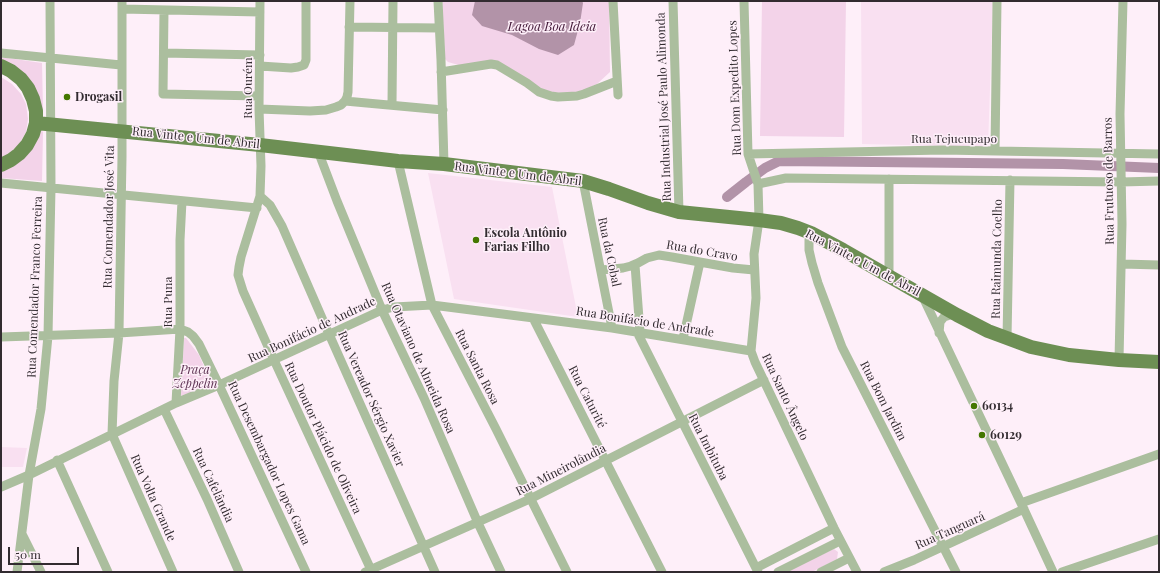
<!DOCTYPE html>
<meta charset="utf-8">
<style>
body{margin:0}
#map{position:relative;width:1160px;height:573px;overflow:hidden;background:#feeff9;font-family:"Playfair Display",serif}
canvas{display:block}
.frame{position:absolute;inset:0;border:2px solid #322b30;pointer-events:none}
.scale{position:absolute;left:8px;top:547px;width:71px;height:18px;box-sizing:border-box;border:2px solid #322b30;border-top:0;padding-left:5px;font-size:12px;line-height:14px;white-space:nowrap;color:#322b30;-webkit-text-stroke:3px #feeff9;paint-order:stroke}
</style>
<div id="map">
<canvas width="1160" height="573"></canvas>
<div class="frame"></div>
<div class="scale">50 m</div>
</div>
<script>
const g = document.querySelector('canvas').getContext('2d');
g.lineJoin = 'round';
function fillPath(path, color) { g.fillStyle = color; g.fill(path, 'evenodd'); }
const shape = rows => new Path2D(rows.map(r => 'M' + r).join(''));
function strokePath(path, color, width, dash) { g.strokeStyle = color; g.lineWidth = width; g.lineCap = dash ? 'butt' : 'round'; g.setLineDash(dash || []); g.stroke(path); }
function drawText(font, color, halo, rows, align = 'center') {
  g.font = font + ' "Playfair Display",serif'; g.lineWidth = 3; g.setLineDash([]); g.textBaseline = 'middle'; g.strokeStyle = halo; g.fillStyle = color; for (const [text, x, y, turn = 0] of rows) {
    g.save(); g.translate(x, y); g.rotate((+turn || 0) * Math.PI / 180); g.textAlign = isNaN(turn) ? turn : align; if (halo) g.strokeText(text, 0, 0); g.fillText(text, 0, 0); g.restore();
  }
}
fillPath(shape([
 [861,1,993,1,988,147,862,144],
 [428,173,552,187,578,317,454,299],
 [1,447,27,448,23,467,1,467]
]), '#f9e0f1');
fillPath(shape([
 [442,1,609,1,610,72,597,84,580,92,557,93,547,92,506,67,462,66,448,62,445,59],
 [762,1,846,1,844,137,760,136],
 [1,57,42,63,43,110,1,62],
 [1,77,12,84,21,94,26,104,28,119,26,132,20,143,17,147,1,159],
 [41,130,43,132,42,181,1,178,1,172,6,170],
 [184,338,186,338,199,355,211,383,209,385,181,396],
 [834,549,838,552,837,559,812,572,783,572]
]), '#f3d3e9');
fillPath(shape([
 [475,1,582,1,583,3,580,23,574,45,558,55,539,49,512,35,482,26,472,15]
]), '#b293a8');
strokePath(shape([
 [727,197,746,182,765,168,779,161,1063,164,1159,168]
]), '#b293a8', 10);
strokePath(shape([
 [122,1,122,157,119,333,114,381,112,434,173,572],
 [260,1,259,109,261,166,260,196,241,257,239,267,238,275,243,291,274,360,372,572],
 [438,1,441,60,444,164],
 [613,1,618,95],
 [673,1,679,212],
 [744,1,748,154,758,184,759,220,754,254,756,298,751,351,755,362,834,528,857,572],
 [122,9,260,12],
 [164,10,163,94,259,96],
 [349,27,439,28],
 [1,53,121,65],
 [164,53,260,55],
 [260,66,291,68,298,67,304,65,306,60,306,1],
 [441,72,491,64,497,65,527,83,539,92,551,96,558,97,577,96,584,94,617,81],
 [345,101,443,110],
 [392,105,393,1],
 [259,109,310,111,326,110,336,107,341,105,345,101,347,97,348,92,350,1],
 [318,151,337,201,382,310,424,398,478,523,501,572],
 [995,151,997,1],
 [748,154,943,150,1159,154],
 [398,161,432,305,496,429,567,572],
 [583,181,612,328],
 [1,183,257,208],
 [758,184,786,178,1121,182,1159,181],
 [260,196,270,205,282,226,329,334,435,572],
 [811,233,809,240,809,250,812,263,818,283,842,347,956,572],
 [1122,264,1159,265],
 [635,265,640,332],
 [601,270,623,268,631,266,638,263,647,258,659,255,672,257,733,268,754,270],
 [889,275,889,179],
 [922,295,1021,503,1053,572],
 [533,318,662,572],
 [637,332,758,572],
 [939,333,940,322,944,317,950,315,957,315],
 [1,337,119,333,180,329,188,332,193,336,199,344,219,385,306,572],
 [1007,338,1010,180],
 [683,339,700,262],
 [1119,360,1122,224,1120,114,1123,1],
 [176,403,180,329,180,240,182,201],
 [164,409,207,499,239,572],
 [57,460,108,572],
 [1,487,29,475,176,403,219,385,382,310,394,307,432,305,612,328,751,351],
 [1021,503,1159,454],
 [22,534,41,572],
 [756,568,834,528],
 [17,572,29,475,41,409,48,336,51,188,50,1],
 [365,572,530,499,764,380],
 [778,572,840,541],
 [821,572,849,558],
 [884,572,914,560,1024,509],
 [1062,572,1159,539]
]), '#abbe9e', 9);
strokePath(shape([
 [1,66,11,71,21,79,28,88,33,99,36,111,36,123,33,134,27,145,19,154,11,160,1,165],
 [36,123,260,145,398,161,444,164,583,181,609,189,648,203,679,212,759,220,781,223,798,228,811,233,843,250,957,315,988,331,1031,347,1069,355,1119,360,1159,362]
]), '#6d8f54', 14);
for (const [x, y, r, color] of [
 [67,97,4,"#470"],
 [476,240,4,"#470"],
 [974,406,4,"#470"],
 [982,435,4,"#470"]
]) { const dot = new Path2D(); dot.arc(x, y, r, 0, 2 * Math.PI); g.fillStyle = color; g.fill(dot); strokePath(dot, '#feeff9', 1.5); }
drawText('12px', '#322b30', '#feeff9', [
 ["Rua Ourém",248,88,-90],
 ["Rua Dom Expedito Lopes",735,88,-92],
 ["Rua Industrial José Paulo Alimonda",664,107,-92],
 ["Rua Vinte e Um de Abril",196,138,6],
 ["Rua Tejucupapo",954,139],
 ["Rua Vinte e Um de Abril",518,174,7],
 ["Rua Frutuoso de Barros",1109,181,-91],
 ["Rua Comendador José Vita",109,217,-89],
 ["Rua do Cravo",702,251,10],
 ["Rua da Cobal",609,252,78],
 ["Rua Raimunda Coelho",997,259,-89],
 ["Rua Vinte e Um de Abril",863,263,28],
 ["Rua Comendador Franco Ferreira",35,287,-88],
 ["Rua Puna",168,302,-90],
 ["Rua Bonifácio de Andrade",645,322,9],
 ["Rua Bonifácio de Andrade",312,330,-25],
 ["Rua Otaviano de Almeida Rosa",418,358,66],
 ["Rua Santa Rosa",477,367,63],
 ["Rua Caturité",587,397,63],
 ["Rua Santo Ângelo",785,397,65],
 ["Rua Vereador Sérgio Xavier",371,399,66],
 ["Rua Bom Jardim",883,401,63],
 ["Rua Doutor Plácido de Oliveira",323,438,65],
 ["Rua Imbituba",708,447,63],
 ["Rua Desembargador Lopes Gama",269,463,65],
 ["Rua Mineirolândia",561,470,-27],
 ["Rua Cafelândia",213,485,65],
 ["Rua Volta Grande",153,498,66],
 ["Rua Tanguará",950,531,-24]
]);
drawText('bold 12px', '#322b30', '#feeff9', [
 ["Drogasil",75,97],
 ["Escola Antônio",484,233],
 ["Farias Filho",484,247],
 ["60134",982,406],
 ["60129",990,435]
], 'left');
drawText('italic 12px', '#5d3252', '#feeff9', [
 ["Praça",195,370],
 ["Zeppelin",195,384]
]);
drawText('italic 13px', '#451c3b', '#feeff9', [
 ["Lagoa Boa Ideia",552,27]
]);
</script>
